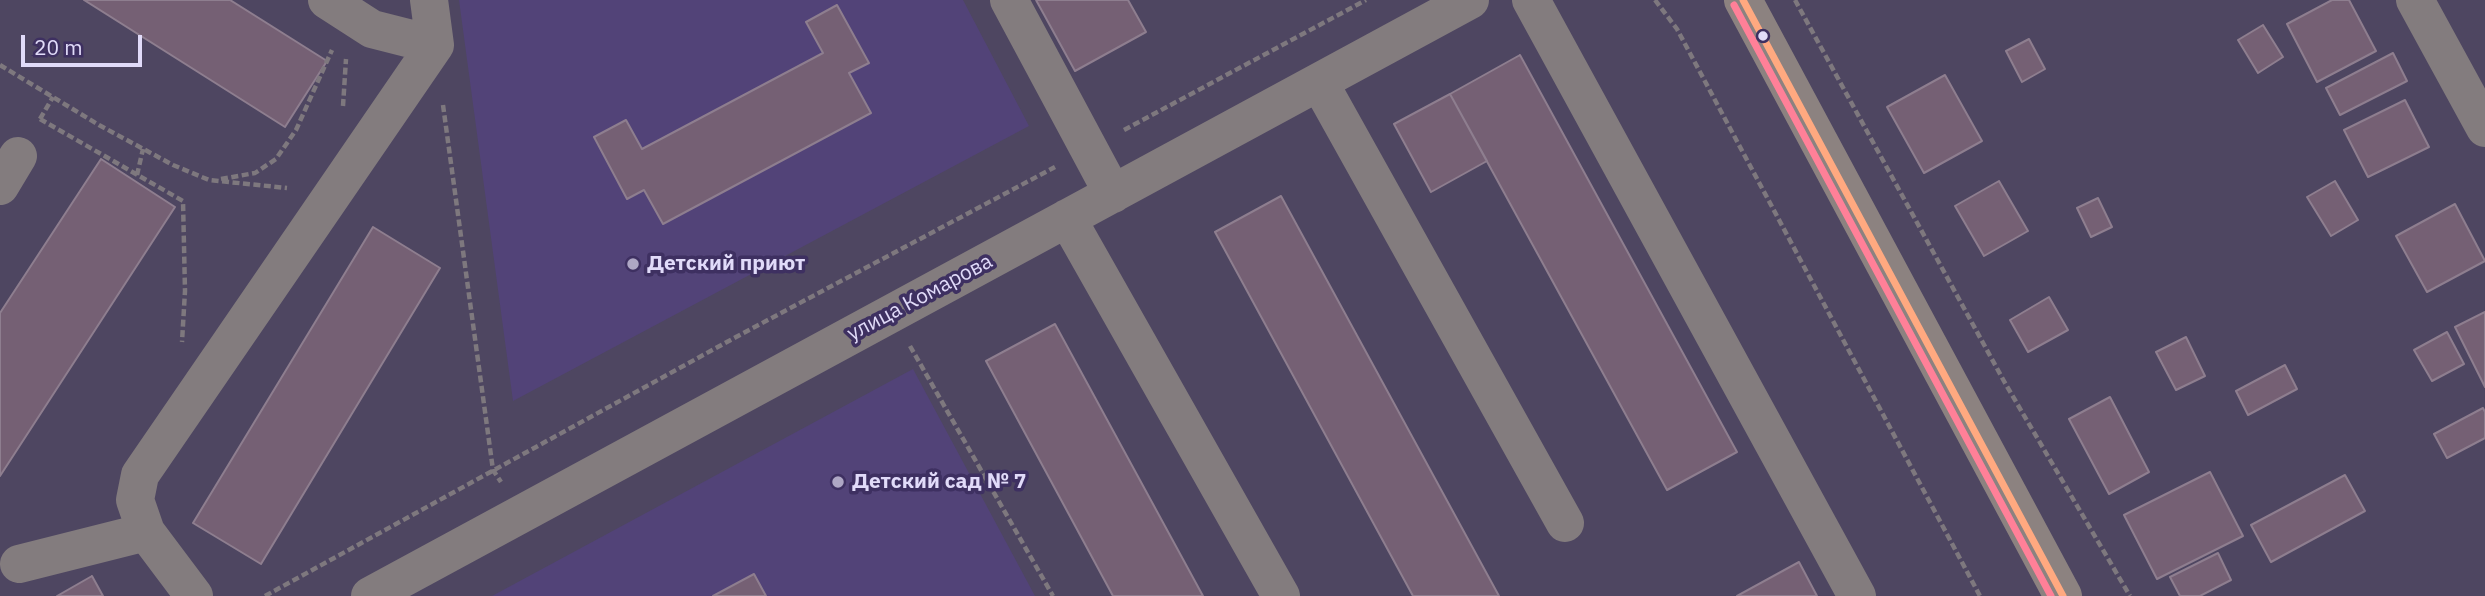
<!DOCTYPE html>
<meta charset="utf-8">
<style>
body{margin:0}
#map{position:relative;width:2485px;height:596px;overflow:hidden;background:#4e4661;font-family:"IBM Plex Sans",sans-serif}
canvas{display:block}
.scale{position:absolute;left:21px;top:35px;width:121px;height:32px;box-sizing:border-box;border:4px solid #e1dbf9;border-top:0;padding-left:9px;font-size:21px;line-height:24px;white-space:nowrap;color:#e1dbf9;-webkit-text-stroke:5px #3e3061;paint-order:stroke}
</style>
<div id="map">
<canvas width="2485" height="596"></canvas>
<div class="scale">20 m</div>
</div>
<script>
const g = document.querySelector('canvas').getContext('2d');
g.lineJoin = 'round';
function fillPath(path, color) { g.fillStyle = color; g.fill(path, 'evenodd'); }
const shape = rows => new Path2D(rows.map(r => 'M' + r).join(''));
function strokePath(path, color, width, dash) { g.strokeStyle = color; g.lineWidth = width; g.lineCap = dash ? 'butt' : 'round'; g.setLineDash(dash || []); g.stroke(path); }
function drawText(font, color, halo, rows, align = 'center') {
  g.font = font + ' "IBM Plex Sans",sans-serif'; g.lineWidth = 7; g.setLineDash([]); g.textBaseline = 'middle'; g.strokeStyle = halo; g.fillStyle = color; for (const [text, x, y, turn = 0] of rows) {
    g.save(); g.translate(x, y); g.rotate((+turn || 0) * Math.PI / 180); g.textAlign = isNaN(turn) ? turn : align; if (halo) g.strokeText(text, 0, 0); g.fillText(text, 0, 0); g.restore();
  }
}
fillPath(shape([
 [459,0,963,0,1029,126,513,401],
 [913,369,1035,596,492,596]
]), '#524378');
const building = shape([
 [84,0,230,0,327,61,285,127,84,0],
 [1036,0,1128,0,1146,32,1075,71,1036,0],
 [2332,0,2349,0,2376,51,2317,82,2287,24,2332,0],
 [837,5,869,63,849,73,871,113,663,224,644,190,627,199,594,137,626,120,642,149,823,53,806,22,837,5],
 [2263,25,2283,57,2258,73,2238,40,2263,25],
 [2029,39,2045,69,2022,82,2006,51,2029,39],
 [2393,53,2407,81,2340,115,2326,88,2393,53],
 [1520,55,1737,452,1667,490,1450,94,1520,55],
 [1945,75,1982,141,1924,173,1887,107,1945,75],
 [1450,94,1487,161,1431,192,1394,124,1450,94],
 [2405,100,2429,147,2368,177,2344,130,2405,100],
 [101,159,175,207,0,476,0,313,101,159],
 [1999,181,2028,231,1984,256,1955,206,1999,181],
 [2335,181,2358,220,2331,236,2307,197,2335,181],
 [1281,196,1499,596,1413,596,1215,232,1281,196],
 [2098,198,2112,227,2091,237,2077,208,2098,198],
 [2455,204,2485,261,2427,292,2396,236,2455,204],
 [373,227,440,268,261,564,193,523,373,227],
 [2049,297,2068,330,2028,352,2010,320,2049,297],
 [2485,312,2485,387,2455,327,2485,312],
 [1055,324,1203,596,1113,596,986,361,1055,324],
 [2447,332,2464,364,2432,381,2414,350,2447,332],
 [2186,337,2205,376,2176,390,2156,352,2186,337],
 [2285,365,2297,389,2248,415,2236,391,2285,365],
 [2110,397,2149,472,2109,494,2069,419,2110,397],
 [2483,408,2485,412,2485,438,2447,458,2434,434,2483,408],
 [2210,472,2243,536,2157,579,2124,515,2210,472],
 [2345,475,2365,511,2271,562,2251,525,2345,475],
 [2218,553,2231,580,2200,596,2180,596,2170,577,2218,553],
 [1799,562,1817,596,1737,596,1799,562],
 [754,574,766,596,713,596,754,574],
 [92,576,103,596,57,596,92,576]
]);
fillPath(building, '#756074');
strokePath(building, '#8e7e8f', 2);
strokePath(shape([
 [1655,0,1677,29,1980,596],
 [1795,0,2005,383,2130,596],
 [0,65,99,125,173,165,209,180,287,188],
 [443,105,493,470,501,482],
 [343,106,346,59],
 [40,119,183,201,185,291,182,342],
 [40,119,53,97],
 [1124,130,1366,0],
 [137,175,143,149],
 [221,179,255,173,276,159,296,130,332,50],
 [910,346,1053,596],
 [265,596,736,337,1055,167]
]), '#7e787e', 4.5, [7, 3.5]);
strokePath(shape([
 [327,0,372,29,435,45],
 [1009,0,1113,194],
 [1531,0,1857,596],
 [2415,0,2485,128],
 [1319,82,1565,523],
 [0,186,18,156],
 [1067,218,1281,596],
 [19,564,146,532],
 [194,596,146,532,135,500,140,475,435,45,429,0],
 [370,596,1470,0]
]), '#837c7e', 38);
strokePath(shape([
 [1743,0,2063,596]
]), '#8c8280', 38);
strokePath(shape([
 [1743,0,2063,596]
]), '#ffa980', 7);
strokePath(shape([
 [1734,5,2051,596]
]), '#ff8098', 7);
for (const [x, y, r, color] of [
 [1763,36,6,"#e1dbf9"],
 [633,264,7,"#aea7c4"],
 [838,482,7,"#aea7c4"]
]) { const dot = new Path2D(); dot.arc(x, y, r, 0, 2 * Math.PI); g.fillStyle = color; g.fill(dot); strokePath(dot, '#3e3061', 2.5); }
drawText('bold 21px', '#e1dbf9', '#3e3061', [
 ["Детский приют",647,264],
 ["Детский сад № 7",852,482]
], 'left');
drawText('21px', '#e1dbf9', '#3e3061', [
 ["улица Комарова",920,298,-28]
]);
</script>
